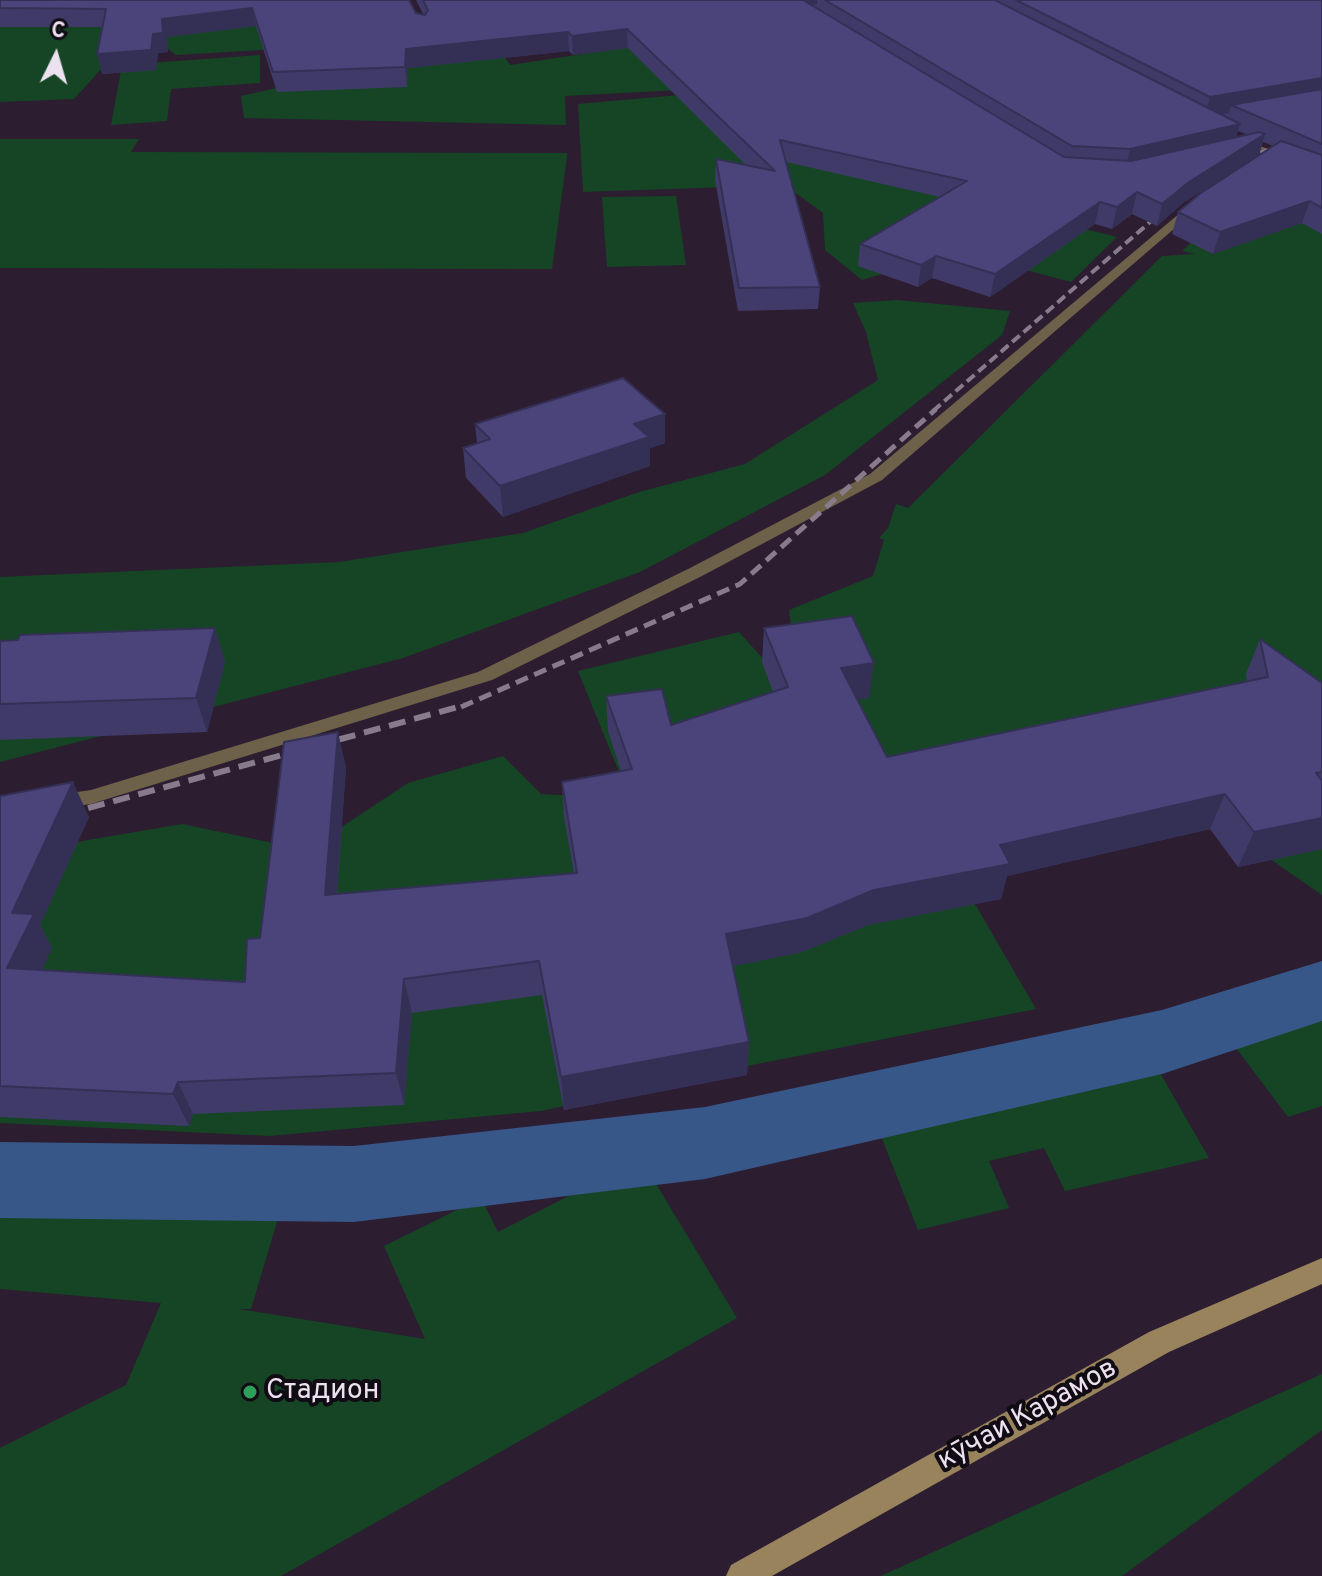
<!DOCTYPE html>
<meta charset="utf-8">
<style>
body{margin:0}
#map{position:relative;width:1322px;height:1576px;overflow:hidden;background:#2d1d31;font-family:Overpass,sans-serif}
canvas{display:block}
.north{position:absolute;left:16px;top:16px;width:80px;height:80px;-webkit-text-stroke:6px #110b13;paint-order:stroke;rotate:5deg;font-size:22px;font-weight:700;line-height:32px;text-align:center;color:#ece1ee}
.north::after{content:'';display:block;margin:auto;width:28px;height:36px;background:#ece1ee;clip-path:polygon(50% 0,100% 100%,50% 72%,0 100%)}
</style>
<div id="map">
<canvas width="1322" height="1576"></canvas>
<div class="north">С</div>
</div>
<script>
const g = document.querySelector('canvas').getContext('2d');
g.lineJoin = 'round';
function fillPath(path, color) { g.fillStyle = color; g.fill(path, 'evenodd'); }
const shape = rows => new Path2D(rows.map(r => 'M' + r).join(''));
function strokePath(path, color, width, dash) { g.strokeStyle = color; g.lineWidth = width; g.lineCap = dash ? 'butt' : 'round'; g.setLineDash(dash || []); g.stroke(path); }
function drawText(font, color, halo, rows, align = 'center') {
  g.font = font + ' Overpass,sans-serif'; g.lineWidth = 8; g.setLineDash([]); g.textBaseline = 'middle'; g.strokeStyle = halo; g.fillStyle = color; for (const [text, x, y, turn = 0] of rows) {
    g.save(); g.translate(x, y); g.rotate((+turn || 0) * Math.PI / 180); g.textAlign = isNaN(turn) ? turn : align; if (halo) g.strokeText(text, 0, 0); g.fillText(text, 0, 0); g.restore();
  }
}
fillPath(shape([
 [143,13,134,33,74,99,0,102,0,15],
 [191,17,486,31,510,65,682,39,718,88,565,96,566,125,244,118,241,96,294,84,296,48,176,55,154,38],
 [260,55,260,83,171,89,167,121,111,125,122,65],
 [747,89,982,203,1117,237,1071,282,970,255,915,264,862,280,825,250,823,213,785,185,583,192,578,104],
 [0,139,139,139,131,152,567,153,567,156,552,269,0,268],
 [1322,192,1322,895,1247,843,1142,750,899,864,793,646,789,610,873,576,884,540,879,538,888,528,896,504,908,508,1162,256,1195,254,1182,251,1226,209],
 [676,196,686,265,607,267,602,197],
 [897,300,1010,311,1002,335,825,475,640,572,403,658,0,762,0,577,339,562,523,533,639,492,745,464,878,380,866,332,853,303],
 [739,632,961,880,1036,1009,752,1065,541,1111,270,1136,0,1123,0,855,182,824,307,850,408,783,503,756,541,794,630,799,578,671],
 [1322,1015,1322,1106,1288,1117,1233,1044],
 [1152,1059,1209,1158,1065,1191,1044,1148,989,1161,1009,1208,918,1230,875,1121],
 [641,1159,737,1318,281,1576,0,1576,0,1448,126,1385,161,1303,0,1289,0,1193,279,1215,251,1309,239,1309,425,1339,384,1246,481,1198,498,1232],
 [1322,1374,1322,1430,1122,1576,881,1576]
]), '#154525');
fillPath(shape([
 [1322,961,1322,1021,1162,1074,705,1179,354,1222,0,1218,0,1142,354,1146,705,1107,1162,1010,1322,961]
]), '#375788');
fillPath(shape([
 [1236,136,1322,171,1322,178,1232,141,1231,139,1236,136],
 [1193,202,1203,204,882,480,702,576,492,680,91,804,0,817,0,803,91,790,478,672,690,568,870,474,1193,202]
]), '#6e6149');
fillPath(shape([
 [1322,1258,1322,1284,1169,1352,772,1576,726,1576,731,1565,1149,1332,1322,1258]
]), '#98835c');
strokePath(shape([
 [1238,161,1322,129]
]), '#887b8b', 3, [8, 4]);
strokePath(shape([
 [933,411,1165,209]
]), '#887b8b', 4, [10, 5]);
strokePath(shape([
 [461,707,740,584,936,409]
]), '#887b8b', 5, [13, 7]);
strokePath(shape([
 [63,815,465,705]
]), '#887b8b', 6, [17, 9]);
fillPath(shape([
 [0,0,423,14,416,0,1322,0,1322,234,1302,223,1213,254,1172,234,1178,212,1273,146,1263,142,1259,155,1183,203,1157,226,1132,214,1112,229,1095,224,990,297,932,278,918,287,858,266,860,244,940,197,786,162,820,287,818,309,738,311,715,180,716,159,746,165,628,48,573,55,569,51,408,68,407,87,277,92,256,26,167,37,168,52,158,53,156,70,102,74,102,27,0,27],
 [1238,131,1246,134,1236,137],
 [475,424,665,443,650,448,650,466,503,517,466,478,463,448,477,443],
 [215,628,225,662,207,732,0,740,0,641],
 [764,628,869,698,857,699,887,757,1247,681,1246,674,1260,639,1322,683,1322,849,1238,867,1210,829,1007,876,1001,899,868,925,802,952,733,966,749,1042,747,1075,564,1110,542,995,412,1013,404,1105,193,1114,189,1126,0,1117,0,796,89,817,40,925,52,948,41,970,245,982,260,938,346,767,337,894,574,873,564,817,562,782,621,771,608,731,606,696,671,725,773,692,762,662]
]), '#403a69');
fillPath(shape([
 [792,0,817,0,817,4,793,8],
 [252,8,256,26,167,37,168,52,158,53,156,70,102,74,97,54,153,34,162,19],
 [627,29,628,48,573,55,572,36],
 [568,32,569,51,408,68,407,87,405,67,406,49],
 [1322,78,1322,97,1231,105,1229,113,1204,117,1210,97],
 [1240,124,1234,144,1125,170,1130,149],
 [1265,134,1259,155,1183,203,1157,226,1162,204,1189,182],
 [1137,192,1132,214,1112,229,1117,207],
 [1310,201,1302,223,1213,254,1220,232],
 [1100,202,1095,224,990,297,995,274],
 [936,256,932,278,918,287,921,265],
 [665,414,665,443,650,448,650,466,503,517,500,486,634,424],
 [215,628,225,662,207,732,196,698],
 [874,663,869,698,836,702,841,668],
 [338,732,346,767,334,929,325,895],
 [73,782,89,817,40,925,52,948,27,1002,7,968,12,913],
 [1225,794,1210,829,1007,876,1001,899,868,925,802,952,724,968,726,934,874,890,1000,845],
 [1322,818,1322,849,1238,867,1254,832],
 [404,979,412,1013,404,1105,396,1073],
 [749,1042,747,1075,564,1110,561,1077],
 [178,1082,193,1114,189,1126,173,1094]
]), '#343055');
const building = shape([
 [0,0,409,0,416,13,425,15,428,10,423,0,803,0,1064,157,1131,161,1259,132,1265,134,1189,182,1162,204,1137,192,1117,207,1100,202,995,274,936,256,921,265,860,244,967,181,780,140,820,287,739,288,716,159,775,171,627,29,572,36,568,32,406,49,405,67,273,72,252,8,162,19,163,33,153,34,151,50,97,54,106,9,0,8,0,0],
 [825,0,995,0,1240,124,1130,149,1072,146,825,0],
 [1016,0,1322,0,1322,78,1210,97,1016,0],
 [1322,89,1322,144,1231,105,1322,89],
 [1281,141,1322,155,1322,208,1310,201,1220,232,1178,212,1201,193,1281,141],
 [623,378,665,414,634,424,649,437,500,486,463,448,490,439,475,424,623,378],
 [852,616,874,663,841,668,887,757,1268,677,1260,639,1322,683,1322,772,1316,773,1322,781,1322,818,1254,832,1225,794,1000,845,1010,864,874,890,807,918,726,934,749,1042,561,1077,539,961,404,979,396,1073,178,1082,173,1094,0,1086,0,796,73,782,12,913,34,914,7,968,245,982,247,939,260,938,284,742,338,732,325,895,577,873,562,782,632,769,606,696,662,689,671,725,788,687,764,628,852,616],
 [215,628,196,698,0,704,0,641,18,640,20,635,215,628]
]);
fillPath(building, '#4a447a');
strokePath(building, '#343055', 2);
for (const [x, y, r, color] of [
 [250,1392,8,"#2e9e5b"]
]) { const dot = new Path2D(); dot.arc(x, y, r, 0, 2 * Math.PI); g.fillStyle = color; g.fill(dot); strokePath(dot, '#110b13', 3); }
drawText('28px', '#ece1ee', '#110b13', [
 ["Стадион",266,1392]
], 'left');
drawText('28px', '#ece1ee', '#110b13', [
 ["кӯчаи Карамов",1028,1416,-29]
]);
</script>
